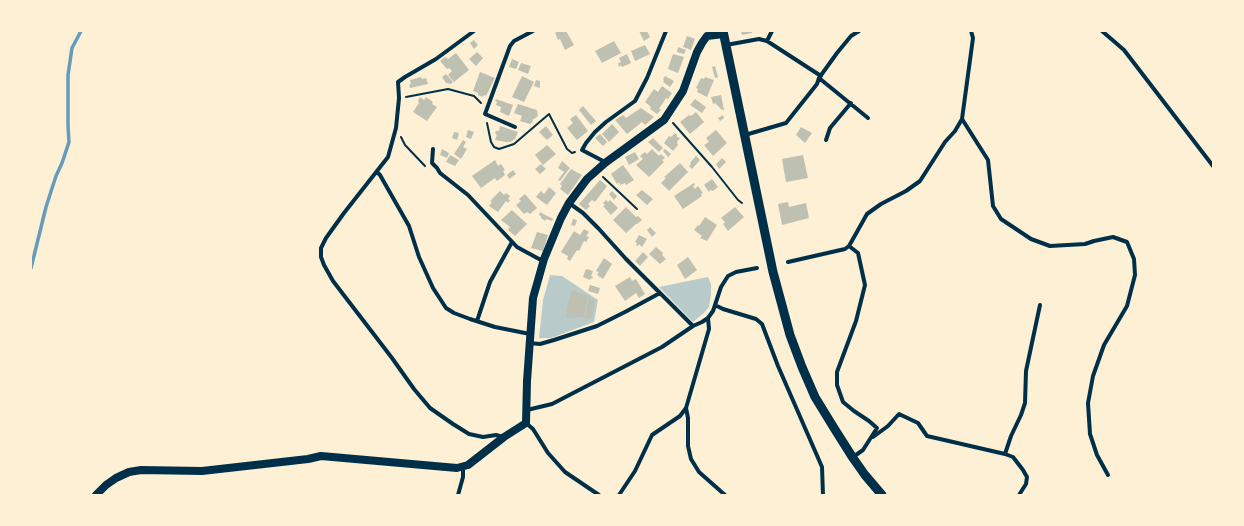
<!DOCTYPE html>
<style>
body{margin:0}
#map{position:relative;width:1244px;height:526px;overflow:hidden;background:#fdf0d5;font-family:Manrope,sans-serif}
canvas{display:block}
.frame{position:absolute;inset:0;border:32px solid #fdf0d5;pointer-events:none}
</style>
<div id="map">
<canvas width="1244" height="526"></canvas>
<div class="frame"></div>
</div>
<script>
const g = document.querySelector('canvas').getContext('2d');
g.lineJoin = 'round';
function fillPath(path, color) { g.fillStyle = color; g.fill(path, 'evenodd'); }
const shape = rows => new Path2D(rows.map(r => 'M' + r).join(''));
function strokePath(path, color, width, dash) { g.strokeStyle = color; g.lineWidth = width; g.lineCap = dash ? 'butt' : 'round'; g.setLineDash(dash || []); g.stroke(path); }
fillPath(shape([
 [550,275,562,276,598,300,594,322,551,338,539,338,543,300],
 [708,277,711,284,711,294,709,307,704,313,693,322,659,287]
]), '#b9caca');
strokePath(shape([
 [31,268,46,207,56,176,62,163,69,142,68,126,68,75,72,48,81,31]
]), '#669bbc', 3.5);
fillPath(shape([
 [558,31,566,31,574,45,565,50,560,39,558,40,555,33],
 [639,31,647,31,650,37,644,41],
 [741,31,752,31,752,33,742,35],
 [687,36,695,39,691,50,683,47],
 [474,40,478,45,474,49,470,43],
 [614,41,621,53,602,63,595,51],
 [645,45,650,54,635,61,631,51],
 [678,47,686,50,684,54,677,52],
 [477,52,483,58,476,66,469,59],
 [456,53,469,70,454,82,448,75,452,71,449,68,447,69,440,61,445,57,448,59],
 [627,54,631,63,622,67,621,65,619,67,618,63,621,62,619,58],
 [673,54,684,57,678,73,668,69],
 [512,59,519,62,516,69,509,67],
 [521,63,531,66,528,74,518,70],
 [715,66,718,77,715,78,712,67],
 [480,72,495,78,486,96,484,95,483,97,478,95,478,93,473,91],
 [446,74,453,82,451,84,446,83,442,77],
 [522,76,534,82,524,102,512,97],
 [665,76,674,81,670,87,663,82,664,80,663,79],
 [421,77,422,79,426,78,428,84,410,88,409,85,411,84,410,80],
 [705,77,714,80,707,97,697,92,698,89,696,88,701,78,704,79],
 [536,80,540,81,540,88,534,86],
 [662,86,672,93,668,99,666,98,659,109,661,110,657,114,650,109,651,107,645,102,654,89,658,92],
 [721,95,724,110,722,110,715,103,713,104,711,97],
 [420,97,424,100,426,97,433,102,432,104,437,107,427,121,413,112,419,103,418,101],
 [496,99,513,105,509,116,500,112,501,107,496,105,497,102,495,101],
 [695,99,706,107,702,113,690,105],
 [518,104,537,110,538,116,534,119,533,119,532,123,530,124,520,121,522,116,514,113],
 [583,106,596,121,591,125,579,110],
 [641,108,654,117,645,125,642,122,627,134,615,120,623,115,626,118],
 [696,112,704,122,690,134,680,122,689,115,691,116],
 [576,115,588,131,577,140,567,128,573,123,570,119],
 [723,115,724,118,720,121,718,118],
 [612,124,619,132,609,142,602,134],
 [500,126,518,132,515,139,510,142,506,142,495,140,497,135,495,133,496,131,499,131],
 [546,126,553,135,547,140,539,132],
 [801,127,812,133,805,143,796,135],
 [468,130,474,132,471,139,466,137],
 [716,130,727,143,713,156,704,145,709,142,706,138],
 [454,132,459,133,457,140,452,138],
 [675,133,677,135,677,137,680,138,677,142,678,145,673,151,664,143,669,136,671,137],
 [600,134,607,142,603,146,595,138],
 [653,138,663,148,659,152,648,142],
 [463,140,466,142,463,147,467,149,461,159,454,154],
 [547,145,556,154,543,165,535,155],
 [442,149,449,153,447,158,440,155],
 [652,149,659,156,661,154,665,158,662,160,664,162,649,177,636,165,643,159,640,156,645,152,647,154],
 [665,149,671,154,668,157,663,151],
 [635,152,639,159,629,165,625,157],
 [450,155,459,160,455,166,446,162],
 [803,155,808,178,786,182,782,159],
 [696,156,700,160,692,169,689,166,691,164,690,163],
 [722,158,726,162,719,169,716,164],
 [495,160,498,166,501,164,505,170,503,171,505,175,497,181,495,178,481,188,472,176],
 [562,161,570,168,560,181,558,180,564,172,558,168],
 [680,163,688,172,669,191,661,183,666,178,664,177],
 [541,164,546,169,540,174,535,169],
 [623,165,634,180,626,185,625,183,620,185,619,182,617,184,611,174],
 [571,169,582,175,568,195,560,189,562,186,560,184],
 [513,170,516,174,509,179,507,175],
 [712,179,718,187,713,191,710,190,709,192,704,185],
 [600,180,607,186,595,202,592,200,588,204,590,206,586,210,579,204],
 [694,183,695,185,693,186,695,189,698,186,703,193,701,194,702,196,683,209,674,196],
 [549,187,556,193,547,205,536,197,541,191,544,194],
 [642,190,653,199,647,205,636,195],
 [500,191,504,195,506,193,510,196,508,199,510,200,508,203,506,201,498,212,489,206,492,202,490,201],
 [612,191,617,196,614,200,609,194],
 [525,194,537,208,530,214,527,212,524,214,516,205,521,201,519,199],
 [606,200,608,202,610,200,618,208,611,215,603,206,605,205,603,203],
 [788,202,789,207,806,203,809,218,782,225,778,204],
 [626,207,636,217,638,216,642,220,637,224,636,224,626,233,613,220],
 [735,207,744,217,728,231,723,224,725,222,721,218],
 [512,210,527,224,515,236,508,230,510,227,501,220],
 [540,212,553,219,552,221,546,219,545,221,541,218,541,216,539,215],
 [705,217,717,225,707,241,700,238,702,236,694,230,698,225,699,226],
 [573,219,577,220,575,226,571,225],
 [650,227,656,233,652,237,647,230],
 [584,229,589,232,586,236,589,237,586,242,584,241,579,251,577,250,570,261,567,259,568,256,561,252,574,231,580,235],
 [537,232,548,235,543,251,531,248],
 [639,235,647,239,642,247,639,244,638,246,636,245,637,243,635,242],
 [656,247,663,253,662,255,666,259,660,264,649,254],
 [643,252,648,257,640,266,635,261],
 [688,257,697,270,685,279,677,265],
 [604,258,612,264,603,279,597,275,599,272,596,271],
 [586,269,593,271,591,276,593,277,592,279,591,278,590,280,583,277],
 [630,277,632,281,636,279,645,294,639,298,636,293,625,301,615,286],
 [590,285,600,288,598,294,588,291],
 [572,290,588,296,584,317,566,318,568,303],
 [589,296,591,297,591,299,595,299,592,317,590,317,590,319,585,319]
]), '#bec0b2');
strokePath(shape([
 [406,97,448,89,474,96,481,103],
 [487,123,491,142,494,147,499,149,514,144,549,114,567,149,572,153,575,152],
 [673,123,712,167,738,200,742,203],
 [401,137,405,145,425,166],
 [603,177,637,209]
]), '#003049', 2);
strokePath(shape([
 [474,31,436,59,405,77,398,82,399,98,396,128,388,157,344,213,326,238,321,248,321,257,324,265,333,281,392,358,414,389,430,408,453,424,469,434,483,437,496,435,503,437],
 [1102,31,1124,50,1213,166],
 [767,41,772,31],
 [726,45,759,39,767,41,821,76],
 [819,78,868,118],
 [962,119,988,160,993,206,1001,219,1031,239,1050,246,1085,244,1094,241,1113,237,1127,242,1134,259,1135,275,1127,306,1104,345,1093,376,1088,403,1090,434,1097,455,1108,475],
 [515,127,485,114,510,46,514,41,533,31],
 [745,135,786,123,817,84,819,78,837,53,851,36,859,31],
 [826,140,830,128,851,103],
 [433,149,432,163,437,168,440,173,468,195,517,247,539,259,544,259],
 [605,162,582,150,586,143,595,132,606,122,635,101,647,78,666,31],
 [377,172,380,175,409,226,419,257,433,288,446,308,454,313,470,319,495,327,530,334],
 [569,203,583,213,599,229,626,259,693,326],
 [849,246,858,253,865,285,856,321,837,372,837,385,843,402,854,411,869,421,877,428,863,450,853,457],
 [788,262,845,249,849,246,867,214,881,204,906,191,920,181,945,142,955,131,962,119,973,38,971,31],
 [715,305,723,309,756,319,762,324,778,366,822,467,823,495],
 [708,318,709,329,686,408,688,418,688,446,691,459,699,472,725,495],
 [477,321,490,282,512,242],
 [529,343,540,344,554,340,597,326,625,312,660,293],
 [527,410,552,404,662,347,693,326,702,322,708,318,713,311,721,287,728,276,736,272,757,268],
 [526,423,533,429,548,453,565,472,599,495],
 [873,437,888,426,899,414,918,423,927,436,1005,454,1013,457,1023,470,1027,477,1026,484,1019,495],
 [1005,454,1011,436,1021,415,1025,403,1026,371,1040,305],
 [458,495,463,477,463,467],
 [619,495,635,471,652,435,680,416,686,408]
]), '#003049', 4);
strokePath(shape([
 [96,495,106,485,116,478,129,472,141,470,202,471,308,459,321,456,457,468,468,465,504,437,526,423,527,381,533,298,544,259,561,218,569,203,587,179,605,163,664,120,683,91,697,52,702,43,707,36,724,34]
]), '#003049', 8);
strokePath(shape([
 [723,31,773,272,790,335,802,367,815,397,834,428,853,458,865,475,882,495]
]), '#003049', 9);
</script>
